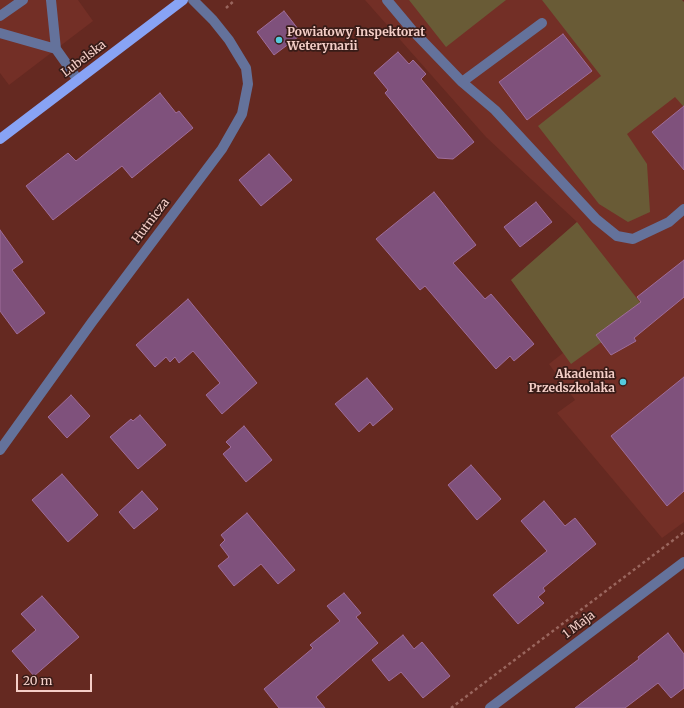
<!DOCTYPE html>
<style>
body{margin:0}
#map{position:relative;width:684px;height:708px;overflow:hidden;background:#652921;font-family:Merriweather,serif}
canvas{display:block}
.scale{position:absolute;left:16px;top:674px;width:76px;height:18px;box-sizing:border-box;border:2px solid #f5cfc8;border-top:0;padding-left:5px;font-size:12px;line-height:14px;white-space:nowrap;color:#f5cfc8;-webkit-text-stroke:3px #381c18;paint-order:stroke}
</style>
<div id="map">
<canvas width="684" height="708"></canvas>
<div class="scale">20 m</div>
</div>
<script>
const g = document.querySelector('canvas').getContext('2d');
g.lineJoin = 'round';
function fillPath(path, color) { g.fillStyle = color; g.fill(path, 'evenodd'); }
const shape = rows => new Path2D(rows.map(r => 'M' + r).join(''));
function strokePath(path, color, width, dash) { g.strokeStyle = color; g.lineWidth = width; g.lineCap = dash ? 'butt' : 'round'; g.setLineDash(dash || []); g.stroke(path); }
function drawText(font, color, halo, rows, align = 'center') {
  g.font = font + ' Merriweather,serif'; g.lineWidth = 3.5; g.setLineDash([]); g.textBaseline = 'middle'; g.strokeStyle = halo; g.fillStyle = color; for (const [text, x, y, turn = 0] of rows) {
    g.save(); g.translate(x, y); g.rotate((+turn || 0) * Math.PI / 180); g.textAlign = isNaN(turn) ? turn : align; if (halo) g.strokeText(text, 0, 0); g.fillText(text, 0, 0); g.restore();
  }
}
fillPath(shape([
 [0,0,78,0,93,21,9,85,0,73],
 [365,0,682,0,684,2,684,522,662,538,557,413,575,400,549,364,563,353,511,280,577,222,486,137]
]), '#732f26');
fillPath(shape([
 [409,0,506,0,446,47],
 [542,0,682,0,684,2,684,107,675,97,627,134,647,164,650,212,628,222,599,204,538,126,601,76],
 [577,222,646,310,571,364,511,280]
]), '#695b36');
const building = shape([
 [284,11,302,34,274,55,257,32,284,11],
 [563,34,592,71,527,120,499,82,563,34],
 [398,52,409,64,413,60,426,74,421,79,474,142,453,159,438,158,385,93,388,90,374,73,398,52],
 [160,93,176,113,179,111,193,128,132,178,122,166,53,220,26,186,68,153,76,161,160,93],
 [684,106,684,170,652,132,684,106],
 [269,154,292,180,261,206,239,180,269,154],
 [434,192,476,245,453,263,485,299,491,294,534,344,514,361,510,356,496,369,425,286,420,290,376,239,434,192],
 [536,202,552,222,520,247,504,227,536,202],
 [0,230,23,262,12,270,45,313,17,334,0,311,0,230],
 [684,260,684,297,634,338,636,341,611,355,596,335,641,302,637,297,684,260],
 [188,299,257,383,222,414,206,395,220,383,193,351,179,363,175,357,170,362,166,357,155,367,136,345,188,299],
 [684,377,684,491,667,506,611,436,684,377],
 [367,378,393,409,373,426,370,422,359,432,335,404,367,378],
 [71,395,90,416,67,438,48,417,71,395],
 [140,415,166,445,138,469,110,437,131,419,133,421,140,415],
 [244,426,272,460,246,482,223,454,231,447,226,442,244,426],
 [471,465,501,499,477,520,448,485,471,465],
 [62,474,98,515,68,542,32,500,62,474],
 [142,491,158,509,134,529,119,512,142,491],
 [544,501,565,526,575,518,596,544,543,588,545,591,538,597,544,603,518,624,493,595,547,551,521,521,544,501],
 [247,513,295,570,278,584,261,564,234,586,218,566,229,557,220,545,225,540,221,535,247,513],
 [344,593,361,613,356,617,378,643,316,697,325,708,279,708,264,689,313,648,310,645,340,621,327,606,344,593],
 [42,596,79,637,34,676,12,651,36,630,21,614,42,596],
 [668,633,684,654,684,688,671,698,658,683,625,708,575,708,639,659,638,657,668,633],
 [403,635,414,649,422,642,450,676,423,698,401,672,389,681,372,660,403,635]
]);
fillPath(building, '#7f517c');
strokePath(building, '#9f6d9a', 1);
strokePath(shape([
 [226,8,235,0],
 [451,708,684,532]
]), '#9a665e', 2.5, [3, 3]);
strokePath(shape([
 [51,0,56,49,78,80],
 [387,0,412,30,462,82,495,110,596,219,617,236,633,239,669,222,684,209],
 [0,16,23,0],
 [0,33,56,49],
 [462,82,542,23],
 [0,450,92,322,222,149,242,114,248,84,246,68,229,40,213,20,193,0],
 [490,708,684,562]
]), '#64729b', 10);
strokePath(shape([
 [0,139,183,0]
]), '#88a3f5', 10);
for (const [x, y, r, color] of [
 [279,40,4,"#54cadd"],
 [623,382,4,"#54cadd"]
]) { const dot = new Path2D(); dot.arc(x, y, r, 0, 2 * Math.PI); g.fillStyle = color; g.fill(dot); strokePath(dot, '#381c18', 1.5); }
drawText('bold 12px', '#f5cfc8', '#381c18', [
 ["Powiatowy Inspektorat",287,33],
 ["Weterynarii",287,47],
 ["Akademia",615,375,"right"],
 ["Przedszkolaka",615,389,"right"]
], 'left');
drawText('12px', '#f5cfc8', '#381c18', [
 ["Lubelska",84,59,-37],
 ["Hutnicza",151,221,-53],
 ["1 Maja",579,625,-37]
]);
</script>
